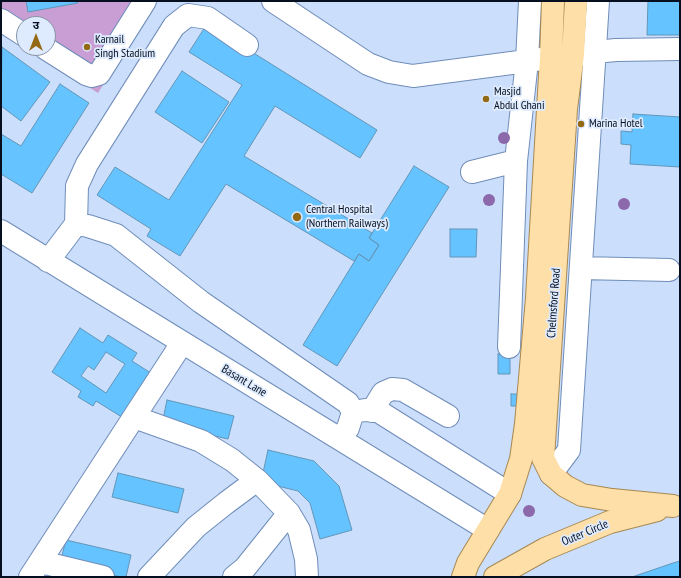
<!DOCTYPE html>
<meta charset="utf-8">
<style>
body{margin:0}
#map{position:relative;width:681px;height:578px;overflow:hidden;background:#cbdefb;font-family:"PT Sans Narrow","Noto Sans Devanagari",sans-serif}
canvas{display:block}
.frame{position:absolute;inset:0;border:2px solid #050f1f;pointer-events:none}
.north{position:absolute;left:16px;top:16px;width:40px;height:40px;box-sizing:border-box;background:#deebff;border:1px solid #8793a5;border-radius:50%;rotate:0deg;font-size:11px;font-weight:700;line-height:16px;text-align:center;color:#050f1f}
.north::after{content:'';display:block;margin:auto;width:14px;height:18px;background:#936914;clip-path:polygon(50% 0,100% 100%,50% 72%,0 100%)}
</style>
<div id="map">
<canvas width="681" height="578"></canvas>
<div class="frame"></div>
<div class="north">उ</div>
</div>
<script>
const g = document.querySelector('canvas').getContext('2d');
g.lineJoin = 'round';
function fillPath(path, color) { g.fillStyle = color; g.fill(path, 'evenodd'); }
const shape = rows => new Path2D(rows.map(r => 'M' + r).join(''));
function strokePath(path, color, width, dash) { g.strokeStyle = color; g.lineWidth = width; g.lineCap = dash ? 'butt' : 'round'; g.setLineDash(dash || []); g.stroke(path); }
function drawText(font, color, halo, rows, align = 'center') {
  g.font = font + ' "PT Sans Narrow",sans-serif'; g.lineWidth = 3.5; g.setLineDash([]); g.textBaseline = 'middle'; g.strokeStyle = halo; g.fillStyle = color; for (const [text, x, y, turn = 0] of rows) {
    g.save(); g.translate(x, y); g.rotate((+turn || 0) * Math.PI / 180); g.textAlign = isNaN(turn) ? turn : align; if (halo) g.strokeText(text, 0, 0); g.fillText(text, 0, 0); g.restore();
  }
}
fillPath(shape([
 [1,1,156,1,98,93,26,48,48,48,48,24,24,24,24,47,1,32]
]), '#c99ed5');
const building = shape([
 [26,1,77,1,78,3,28,12,26,1],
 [648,1,680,1,680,35,647,35,648,1],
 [207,24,377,130,360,158,275,106,244,156,372,233,369,238,379,245,369,261,359,254,354,261,226,184,180,256,147,236,151,229,97,195,115,167,169,200,242,85,189,52,207,24],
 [2,47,50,82,21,121,1,106,2,47],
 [182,71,229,102,202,143,155,112,182,71],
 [60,84,89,103,32,193,1,174,1,134,21,146,60,84],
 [633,114,680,117,680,167,630,164,631,145,621,144,621,131,632,132,633,114],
 [414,166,449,187,337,366,303,345,359,254,369,261,379,245,369,238,414,166],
 [450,229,477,229,476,257,450,257,450,229],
 [80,328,103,343,108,335,137,353,132,361,154,375,125,419,96,401,93,406,78,397,81,391,52,372,80,328],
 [106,352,125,364,106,393,81,376,88,366,94,370,106,352],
 [498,354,510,354,510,374,498,374,498,354],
 [511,394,522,394,521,406,511,406,511,394],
 [167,400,234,416,228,439,162,424,167,400],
 [268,450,314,461,339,486,352,530,320,539,310,503,298,491,261,482,268,450],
 [118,473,184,489,178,513,112,497,118,473],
 [66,540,131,555,126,577,121,577,60,563,66,540],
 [680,561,680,577,632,577,673,563,680,561]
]);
fillPath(building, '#65c3ff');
strokePath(building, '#6296b8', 1);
const minor = shape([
 [273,1,368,64,389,72,413,76,595,52,616,50,680,49],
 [1,20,24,35],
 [45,48,86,74,92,76,99,74,145,1],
 [472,172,516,161],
 [76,224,77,186,87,164,174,26,188,15,208,18,247,45],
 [1,231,488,530],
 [48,261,76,224,88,226,116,235,201,302,348,403,353,412,348,428,340,439],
 [581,268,669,270],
 [509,347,516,161,527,61,530,1],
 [372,411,383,393,392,389,403,390,448,416],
 [353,412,365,410,378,411,510,494],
 [134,417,201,441,232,460,257,480,289,513,299,530,306,559,307,577],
 [551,474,569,450,598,1],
 [41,562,103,577],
 [30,577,182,343],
 [149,577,196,527,226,503,257,480],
 [234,577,245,568,289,513]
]);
const major = shape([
 [576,1,573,54,566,109,543,458,551,474,565,486,582,495,612,500,673,506],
 [463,577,468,563,510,494,521,459,526,424,537,298,551,58,553,1],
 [495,577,545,549,610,522,657,510]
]);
strokePath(minor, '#6f8db9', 24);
strokePath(major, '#a78852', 24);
strokePath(minor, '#fff', 22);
strokePath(major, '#fedfa8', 22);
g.fillStyle = '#8b69aa';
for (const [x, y] of [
 [504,138],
 [489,200],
 [624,204],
 [529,511]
]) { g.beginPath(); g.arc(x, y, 6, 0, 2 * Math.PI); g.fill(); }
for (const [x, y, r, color] of [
 [87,47,4,"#936914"],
 [486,99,4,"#936914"],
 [581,124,4,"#936914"],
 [297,217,5,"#936914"]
]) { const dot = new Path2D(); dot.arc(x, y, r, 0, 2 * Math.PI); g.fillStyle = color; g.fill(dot); strokePath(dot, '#deebff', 1.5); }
drawText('12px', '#050f1f', '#deebff', [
 ["Karnail",95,40],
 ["Singh Stadium",95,54],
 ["Masjid",494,92],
 ["Abdul Ghani",494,106],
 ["Marina Hotel",589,124],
 ["Central Hospital",306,210],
 ["(Northern Railways)",306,224]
], 'left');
drawText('12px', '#050f1f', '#deebff', [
 ["Chelmsford Road",554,303,-86],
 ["Basant Lane",244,381,31],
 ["Outer Circle",585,533,-23]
]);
</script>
